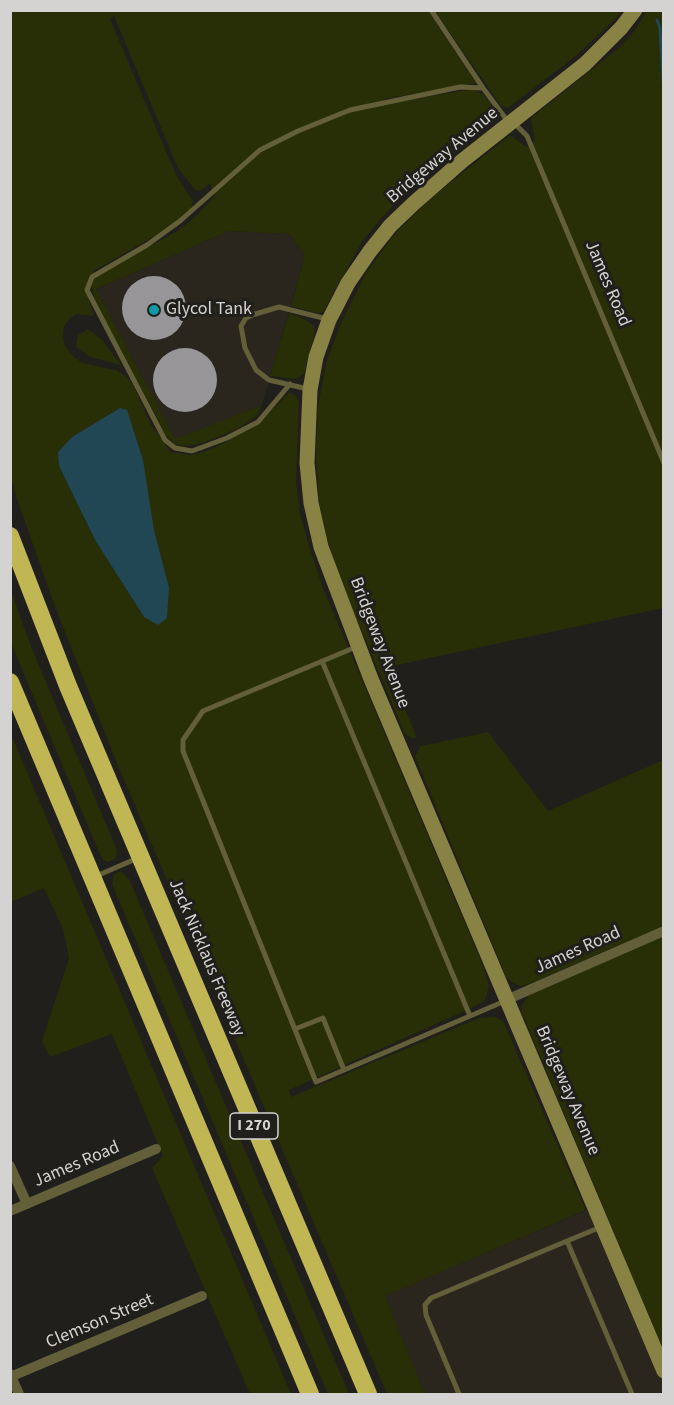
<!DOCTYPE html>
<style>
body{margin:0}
#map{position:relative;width:674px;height:1405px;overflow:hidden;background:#211f1c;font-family:"Source Sans 3",sans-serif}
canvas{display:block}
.frame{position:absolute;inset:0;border:12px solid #d4d3d1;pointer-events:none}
</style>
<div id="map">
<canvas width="674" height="1405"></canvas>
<div class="frame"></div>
</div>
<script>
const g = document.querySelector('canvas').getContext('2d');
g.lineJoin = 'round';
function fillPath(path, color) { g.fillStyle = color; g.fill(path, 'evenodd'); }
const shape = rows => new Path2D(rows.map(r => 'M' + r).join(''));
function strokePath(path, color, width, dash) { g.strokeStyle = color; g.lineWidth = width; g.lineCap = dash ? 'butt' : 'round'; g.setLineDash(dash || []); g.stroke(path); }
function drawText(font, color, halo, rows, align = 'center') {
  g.font = font + ' "Source Sans 3",sans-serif'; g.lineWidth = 6; g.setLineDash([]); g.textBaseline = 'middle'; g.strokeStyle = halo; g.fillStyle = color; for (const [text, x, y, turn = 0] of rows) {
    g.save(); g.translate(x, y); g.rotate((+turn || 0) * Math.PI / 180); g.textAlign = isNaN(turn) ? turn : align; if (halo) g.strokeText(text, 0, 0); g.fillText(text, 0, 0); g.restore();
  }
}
fillPath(shape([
 [229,231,289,234,305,255,262,405,175,440,96,289],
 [601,1204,663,1350,663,1394,425,1394,384,1296]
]), '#2a261d');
fillPath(shape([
 [11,11,428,11,476,83,383,99,384,104,473,89,483,94,496,111,495,119,409,189,386,213,363,240,323,312,317,313,291,306,305,255,289,234,229,231,96,289,175,439,262,405,257,415,241,427,216,438,196,445,183,446,174,443,166,435,95,300,91,282,97,275,176,232,194,218,215,196,210,183,200,191,195,190,178,168,114,16,110,19,176,175,193,201,191,209,167,229,95,270,88,279,86,291,94,316,76,314,70,318,64,326,63,336,65,346,72,355,82,363,116,370,126,376,134,387,151,425,171,452,192,455,212,449,256,426,290,392,296,396,299,402,296,482,300,514,308,543,323,588,484,968,489,986,485,1000,478,1005,289,1090,291,1097,479,1018,495,1017,503,1021,586,1210,385,1296,425,1394,387,1394,116,761,54,604,16,496,11,477],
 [59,466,154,530,169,587,144,617,95,540],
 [435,11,622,11,613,21,577,55,508,108,501,106],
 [647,11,663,11,663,608,388,667,417,738,412,738,405,734,337,572,326,535,319,503,316,456,318,407,326,363,341,323,365,275,392,237,426,202,510,135,526,147,535,141,531,118,620,47,635,30],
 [289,313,306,320,314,326,315,333,304,374,296,379,270,376],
 [88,329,103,341,121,365,90,357,76,347,78,335],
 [11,591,32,649,117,850,116,858,108,862,103,860,96,845,11,643],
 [10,732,291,1394,250,1394,152,1168,163,1156,112,1034,50,1057,42,1041,69,958,63,929,44,888,11,902],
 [488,732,548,811,663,760,663,926,529,984,521,986,513,983,506,977,415,756,421,746],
 [121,871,129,879,349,1394,328,1394,112,884,114,875],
 [663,937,663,1350,522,1013,522,1005,530,994]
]), '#282e05');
fillPath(shape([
 [120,408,127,410,143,460,154,530,169,587,167,618,158,625,144,617,95,540,59,466,58,452,72,437]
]), '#214654');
strokePath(shape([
 [657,20,660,28,664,95]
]), '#214654', 3);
fillPath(shape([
 '122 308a32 32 0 1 1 64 0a32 32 0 1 1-64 0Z',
 '153 380a32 32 0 1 1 64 0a32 32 0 1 1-64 0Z'
]), '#989598');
strokePath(shape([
 [431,10,483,88],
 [514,123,527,136,664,463],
 [290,384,258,422,227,438,192,451,175,448,165,440,87,290,92,277,147,245,180,221,260,150,298,131,350,110,460,87,483,88,509,123],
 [308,389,269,380,256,370,245,348,241,326,246,318,252,315,279,307,327,319],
 [356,647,203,711,183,740,183,751,316,1082,505,1001],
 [322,661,470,1016],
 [94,877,138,858],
 [295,1029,323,1018,344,1070],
 [567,1241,601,1227],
 [459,1394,426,1315,425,1305,431,1298,567,1241,632,1394]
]), '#625f39', 5);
strokePath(shape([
 [506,1000,664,931],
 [10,1166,27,1204],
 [10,1211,156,1149],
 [10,1374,19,1394],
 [10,1377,202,1296]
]), '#625f39', 10);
strokePath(shape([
 [635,10,621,28,585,64,462,161,414,203,390,226,370,251,348,283,329,320,316,357,310,390,307,463,311,503,321,547,371,679,664,1371]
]), '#888245', 15);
strokePath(shape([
 [10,536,68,686,368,1394],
 [10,682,310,1394]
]), '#c0b653', 18);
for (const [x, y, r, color] of [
 [154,310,6,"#0f9aa8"]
]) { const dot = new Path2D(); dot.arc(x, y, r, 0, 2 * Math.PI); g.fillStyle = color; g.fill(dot); strokePath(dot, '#211f1c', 2); }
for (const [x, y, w] of [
 [254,1126,48]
]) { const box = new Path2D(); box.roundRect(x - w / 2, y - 13, w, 26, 4.5); g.fillStyle = '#211f1c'; g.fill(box); strokePath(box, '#d4d3d1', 1.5); }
drawText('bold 16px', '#d4d3d1', null, [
 ["I 270",254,1126]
]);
drawText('18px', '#d4d3d1', '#211f1c', [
 ["Bridgeway Avenue",443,156,-40],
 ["James Road",607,284,67],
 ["Bridgeway Avenue",379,643,69],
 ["James Road",578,951,-24],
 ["Jack Nicklaus Freeway",206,958,67],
 ["Bridgeway Avenue",567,1091,67],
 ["James Road",77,1165,-23],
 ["Clemson Street",100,1322,-23]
]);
drawText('18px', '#d4d3d1', '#211f1c', [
 ["Glycol Tank",166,310]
], 'left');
</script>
